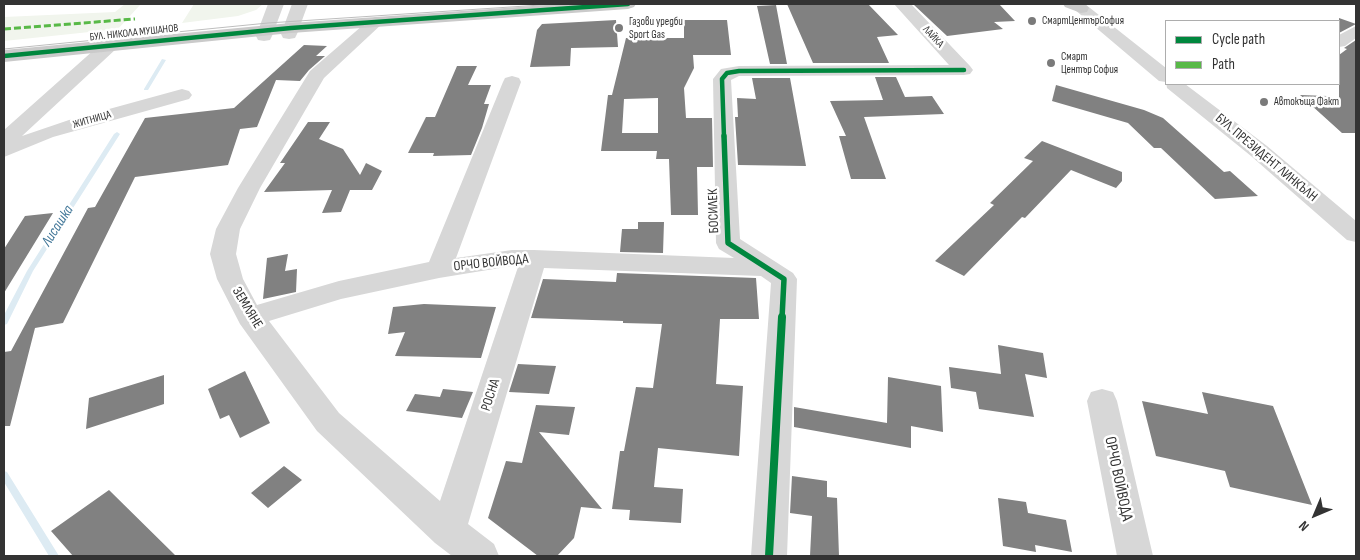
<!DOCTYPE html>
<meta charset="utf-8">
<style>
body{margin:0}
#map{position:relative;width:1360px;height:560px;overflow:hidden;background:#fff;font-family:"Sofia Sans Condensed",sans-serif}
canvas{display:block}
.frame{position:absolute;inset:0;border:5px solid #333;pointer-events:none}
.legend{position:absolute;left:1165px;top:20px;width:175px;height:65px;box-sizing:border-box;background:#fff;border:1px solid #adadad;margin:0;padding:6px 9px;list-style:none;font-size:15px;color:#333}
.legend li{display:flex;align-items:center;gap:10px;height:25px}
.legend b{width:25px;border:1px solid #adadad}
.north{position:absolute;left:1290px;top:490px;width:50px;height:50px;-webkit-text-stroke:4px #fff;paint-order:stroke;rotate:225deg;font-size:14px;font-weight:700;line-height:20px;text-align:center;color:#333}
.north::after{content:'';display:block;margin:auto;width:18px;height:22px;background:#333;clip-path:polygon(50% 0,100% 100%,50% 72%,0 100%)}
</style>
<div id="map">
<canvas width="1360" height="560"></canvas>
<div class="frame"></div>
<ul class="legend">
<li><b style="height:6px;background:#00873e"></b>Cycle path</li>
<li><b style="height:6px;background:#58b947"></b>Path</li>
</ul>
<div class="north">N</div>
</div>
<script>
const g = document.querySelector('canvas').getContext('2d');
g.lineJoin = 'round';
function fillPath(path, color) { g.fillStyle = color; g.fill(path, 'evenodd'); }
const shape = rows => new Path2D(rows.map(r => 'M' + r).join(''));
function strokePath(path, color, width, dash) { g.strokeStyle = color; g.lineWidth = width; g.lineCap = dash ? 'butt' : 'round'; g.setLineDash(dash || []); g.stroke(path); }
function drawText(font, color, halo, rows, align = 'center') {
  g.font = font + ' "Sofia Sans Condensed",sans-serif'; g.lineWidth = 5; g.setLineDash([]); g.textBaseline = 'middle'; g.strokeStyle = halo; g.fillStyle = color; for (const [text, x, y, turn = 0] of rows) {
    g.save(); g.translate(x, y); g.rotate((+turn || 0) * Math.PI / 180); g.textAlign = isNaN(turn) ? turn : align; if (halo) g.strokeText(text, 0, 0); g.fillText(text, 0, 0); g.restore();
  }
}
fillPath(shape([
 [125,4,141,4,118,29,4,41,4,17,115,12],
 [194,4,263,4,256,10,238,16,182,23]
]), '#f1f5ed');
fillPath(shape([
 [162,59,166,60,148,90,144,90,144,89,162,59],
 [117,132,120,134,33,271,8,322,7,324,4,325,4,315,27,271,114,134,117,132],
 [4,471,7,472,59,556,49,556,4,482,4,471]
]), '#ddebf3');
fillPath(shape([
 [787,4,868,4,898,35,877,37,889,63,813,63],
 [913,4,999,4,1015,21,994,22,1003,29,947,36],
 [776,5,787,64,770,64,757,6],
 [1339,18,1356,24,1339,33],
 [616,20,618,47,571,48,570,66,530,67,537,30,542,24],
 [684,20,727,20,731,55,693,55,694,68,684,88,686,118,712,118,713,167,697,167,698,215,671,215,669,159,656,159,657,151,601,151,608,95,612,95,626,38,684,38],
 [658,98,658,133,622,133,624,99],
 [1356,40,1356,133,1342,133,1300,95,1327,96,1339,105,1339,55,1347,49,1344,48],
 [304,45,327,46,316,56,325,56,309,70,300,81,276,80,257,127,240,129,228,165,135,177,63,323,35,328,10,426,4,426,4,352,11,351,88,208,95,207,145,118,234,108],
 [457,66,477,66,468,85,491,85,484,104,489,104,482,128,471,155,433,156,434,153,408,153,426,117,435,117],
 [875,77,896,77,905,97,932,96,944,114,864,117,886,179,851,179,839,136,846,136,830,101,883,100],
 [752,78,790,78,806,166,738,165,735,117,738,117,737,98,756,99],
 [1056,85,1144,110,1163,118,1224,172,1230,171,1258,196,1215,199,1161,148,1154,148,1128,123,1052,101],
 [308,122,330,122,319,139,343,149,360,175,366,163,382,171,372,190,350,190,341,212,322,213,332,190,264,192,285,163,280,163],
 [1042,141,1122,172,1122,181,1116,188,1071,170,1025,218,1022,217,964,276,935,261,994,205,990,203,1033,161,1024,158],
 [53,213,4,293,4,249,25,216],
 [638,222,664,222,663,253,620,252,622,229,638,229],
 [288,254,285,271,297,269,296,292,263,299,267,258],
 [617,273,756,278,759,319,720,319,716,384,743,386,739,456,658,448,654,487,683,489,681,523,629,520,630,510,612,509,620,451,624,451,636,387,653,388,662,324,623,323,623,321,531,318,543,279,616,282],
 [424,304,496,307,481,358,395,356,405,332,388,334,393,307],
 [998,345,1043,353,1047,378,1025,374,1034,417,979,409,976,392,951,388,949,367,1001,374],
 [518,364,556,366,549,394,509,392],
 [245,371,270,423,240,438,229,415,220,419,208,389],
 [164,375,164,404,86,429,89,398],
 [888,377,941,386,943,432,911,426,911,448,794,427,794,407,887,423],
 [443,389,473,392,462,418,406,411,415,394,440,397],
 [1202,392,1273,406,1312,505,1230,487,1225,471,1156,456,1142,401,1208,414],
 [536,405,575,407,569,435,539,432,602,509,581,507,574,538,557,556,538,556,488,518,506,461,522,463],
 [284,466,302,480,268,508,251,493],
 [792,476,827,481,827,497,837,498,839,556,810,556,812,516,790,513],
 [109,490,176,556,73,556,51,531],
 [998,498,1026,502,1028,513,1066,520,1072,552,1035,545,1036,552,1003,546]
]), '#818181');
fillPath(shape([
 [268,4,284,4,272,36,270,40,264,41,258,40,256,36,268,4],
 [292,4,308,4,297,34,295,38,289,39,283,38,281,34,292,4],
 [894,4,911,4,970,66,973,70,970,74,964,75,739,76,731,80,740,239,793,273,797,279,787,556,751,556,771,283,761,276,544,268,468,524,494,544,499,556,452,556,435,543,317,431,240,324,217,279,210,254,216,229,238,188,310,71,370,19,376,17,382,19,384,22,324,78,260,188,240,229,236,254,243,279,257,305,339,281,429,262,503,82,505,78,512,76,519,78,521,82,456,258,512,250,534,250,734,258,719,249,716,243,713,79,721,69,739,66,949,65,894,4],
 [512,266,518,267,440,501,339,413,269,321,341,299,439,278,512,266],
 [1068,4,1085,4,1166,68,1166,84,1185,84,1267,146,1356,221,1356,242,1347,240,1251,156,1167,88,1166,82,1159,81,1068,4],
 [1356,26,1356,38,1345,46,1339,47,1339,35,1356,26],
 [110,40,116,41,119,45,116,49,22,136,69,120,182,89,189,91,192,95,189,99,53,137,4,157,4,130,104,41,110,40],
 [1102,389,1113,392,1117,401,1153,556,1117,556,1087,401,1091,392,1102,389]
]), '#d7d7d7');
fillPath(shape([
 [561,4,636,4,634,7,628,9,291,33,4,62,4,50,291,23,561,4],
 [1063,4,1085,4,1089,8,1087,12,1081,13,1065,7,1063,4]
]), '#cacaca');
strokePath(shape([
 [4,49,268,23,556,4]
]), '#bebebe', 1);
strokePath(shape([
 [4,29,135,19]
]), '#58b947', 3, [7, 3]);
strokePath(shape([
 [4,56,291,28,628,4],
 [724,137,722,79,727,73,739,71,964,70]
]), '#00873e', 4.5);
strokePath(shape([
 [724,136,728,243,784,279,782,318]
]), '#00873e', 5.5);
strokePath(shape([
 [769,556,782,317]
]), '#00873e', 8);
for (const [x, y, r, color] of [
 [1032,21,5,"#7a7a7a"],
 [619,28,5,"#7a7a7a"],
 [1051,63,5,"#7a7a7a"],
 [1264,102,5,"#7a7a7a"]
]) { const dot = new Path2D(); dot.arc(x, y, r, 0, 2 * Math.PI); g.fillStyle = color; g.fill(dot); strokePath(dot, '#fff', 2); }
drawText('11px', '#333', '#fff', [
 ["СмартЦентърСофия",1042,21],
 ["Газови уредби",629,22],
 ["Sport Gas",629,35],
 ["Смарт",1061,57],
 ["Център София",1061,70],
 ["Автокъща Факт",1274,102]
], 'left');
drawText('11px', '#333', '#fff', [
 ["БУЛ. НИКОЛА МУШАНОВ",134,33,-6],
 ["ЛАЙКА",933,37,47],
 ["ЖИТНИЦА",92,120,-16]
]);
drawText('14px', '#333', '#fff', [
 ["БУЛ. ПРЕЗИДЕНТ ЛИНКЪЛН",1266,158,40],
 ["БОСИЛЕК",714,211,-92],
 ["ОРЧО ВОЙВОДА",491,263,-6],
 ["ЗЕМЛЯНЕ",247,308,59],
 ["РОСНА",491,395,-72]
]);
drawText('italic 15px', '#3f7597', '#fff', [
 ["Лисашка",58,226,-57]
]);
drawText('16px', '#333', '#fff', [
 ["ОРЧО ВОЙВОДА",1118,479,78]
]);
</script>
